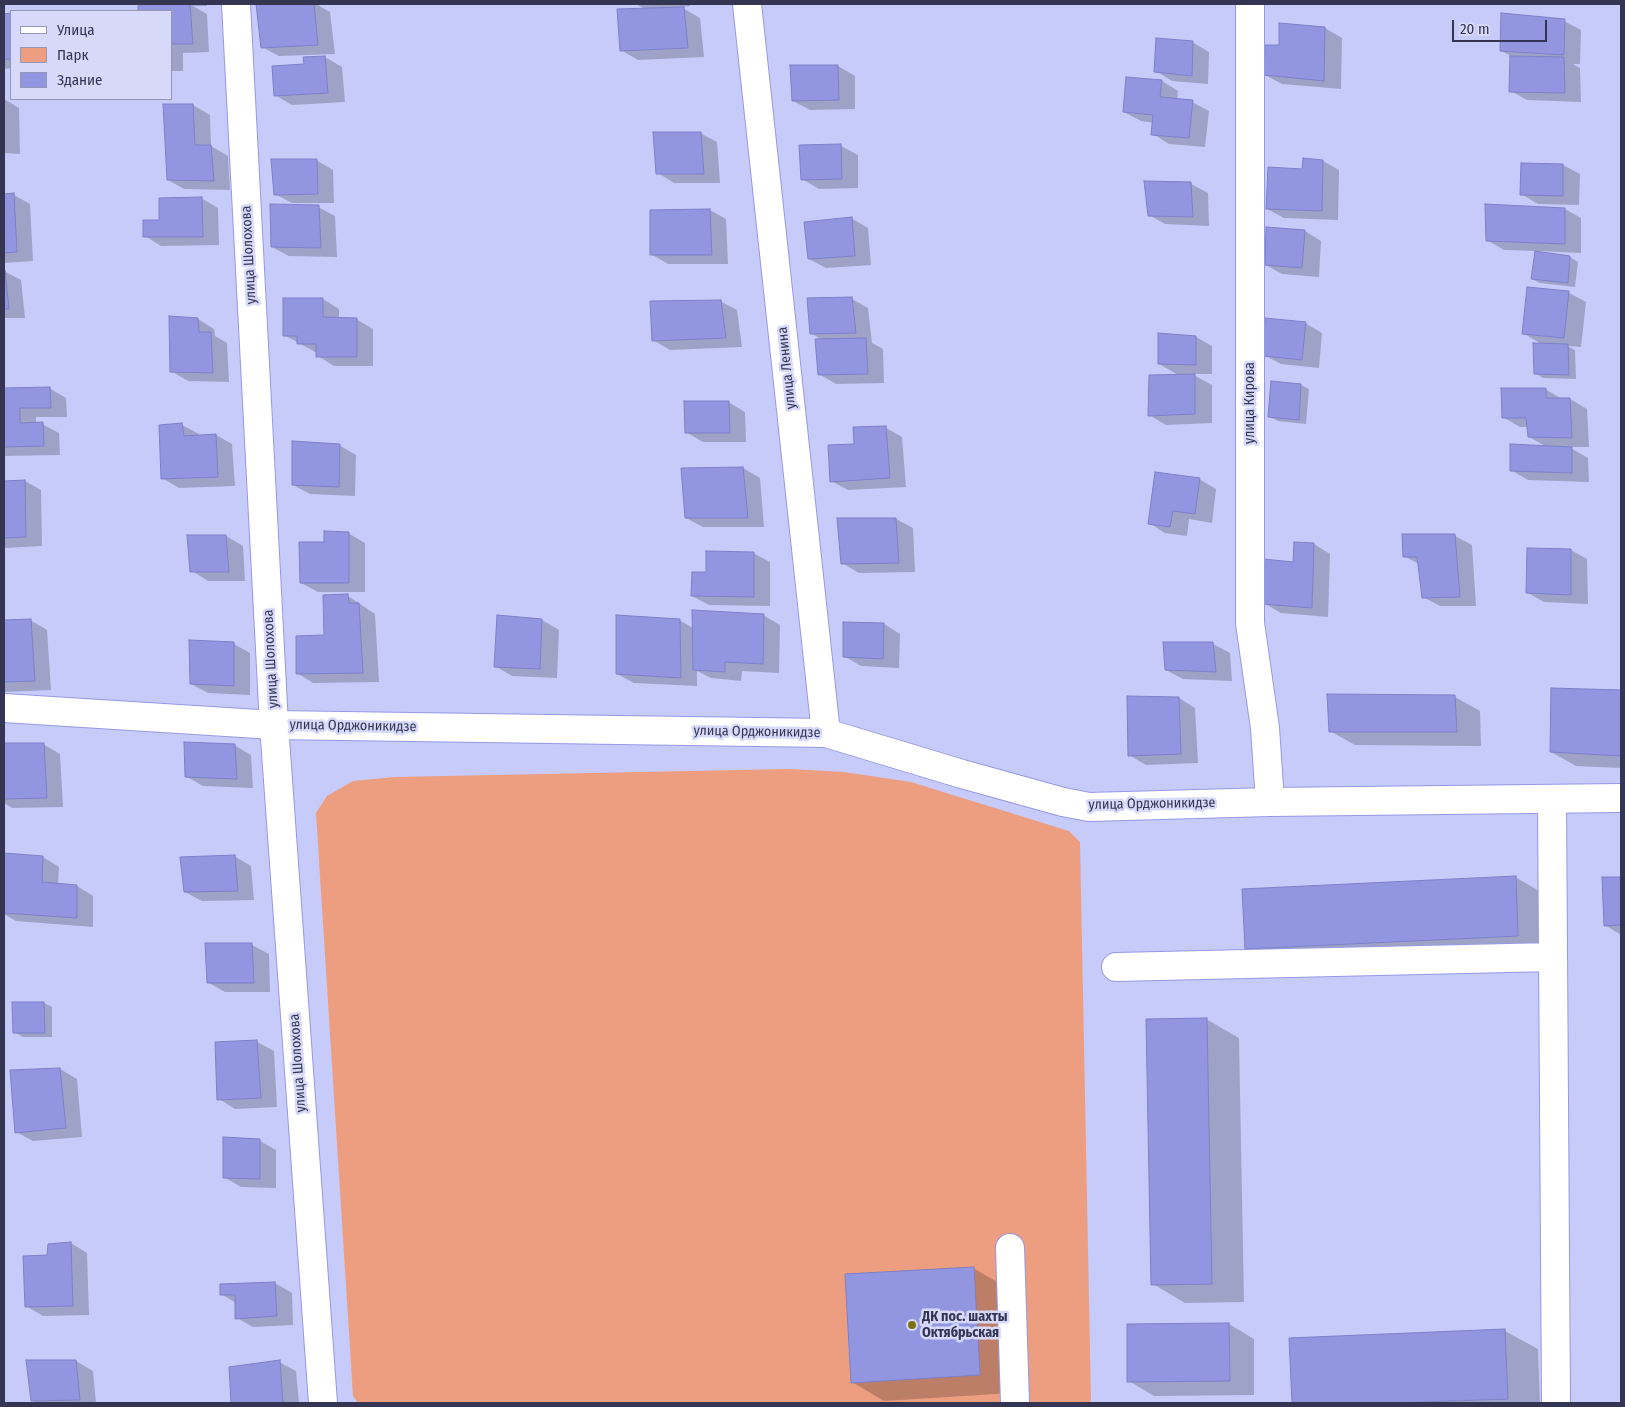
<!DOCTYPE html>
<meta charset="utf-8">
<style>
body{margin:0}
#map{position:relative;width:1625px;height:1407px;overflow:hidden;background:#c7cbf9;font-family:"Fira Sans Condensed",sans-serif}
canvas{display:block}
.frame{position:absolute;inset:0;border:5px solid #333553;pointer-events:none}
.legend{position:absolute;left:10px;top:10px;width:162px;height:90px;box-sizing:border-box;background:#d6d9f9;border:1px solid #9597b7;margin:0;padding:6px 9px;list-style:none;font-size:15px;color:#333553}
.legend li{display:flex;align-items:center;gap:10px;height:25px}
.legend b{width:25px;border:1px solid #9597b7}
.scale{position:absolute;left:1452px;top:20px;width:95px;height:22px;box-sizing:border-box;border:2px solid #333553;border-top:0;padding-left:6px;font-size:15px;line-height:18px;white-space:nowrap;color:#333553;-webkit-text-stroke:4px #d6d9f9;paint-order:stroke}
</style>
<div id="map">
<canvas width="1625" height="1407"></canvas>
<div class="frame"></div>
<ul class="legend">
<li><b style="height:6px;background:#fff"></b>Улица</li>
<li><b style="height:14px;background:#ed9e81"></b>Парк</li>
<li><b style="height:14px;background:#9296e0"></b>Здание</li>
</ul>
<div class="scale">20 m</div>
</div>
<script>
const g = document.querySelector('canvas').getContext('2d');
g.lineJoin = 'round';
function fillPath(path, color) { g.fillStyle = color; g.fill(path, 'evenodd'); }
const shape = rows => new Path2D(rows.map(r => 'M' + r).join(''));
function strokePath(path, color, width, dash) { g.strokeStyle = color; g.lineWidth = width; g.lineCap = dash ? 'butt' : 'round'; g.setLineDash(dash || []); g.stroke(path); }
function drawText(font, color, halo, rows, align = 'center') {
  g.font = font + ' "Fira Sans Condensed",sans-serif'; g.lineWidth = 5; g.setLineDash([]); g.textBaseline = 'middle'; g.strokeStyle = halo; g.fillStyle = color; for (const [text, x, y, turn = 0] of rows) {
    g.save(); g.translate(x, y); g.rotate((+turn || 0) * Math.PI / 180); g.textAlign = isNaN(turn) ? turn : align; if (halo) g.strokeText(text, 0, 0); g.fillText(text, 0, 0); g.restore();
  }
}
fillPath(shape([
 [789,769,844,772,911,782,1069,831,1080,842,1091,1401,1087,1403,358,1403,353,1396,316,813,327,796,353,781,396,777]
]), '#ed9e81');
fillPath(shape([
 [139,4,207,4,207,6,193,6,207,14,209,52,183,53,183,71,171,71,171,11,139,11],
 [258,4,316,4,330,12,335,54,279,56,262,47],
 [636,4,690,4,690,6,681,7,700,18,704,57,638,60,621,50,645,9],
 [4,15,11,15,11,68,4,69],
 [1564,21,1581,30,1580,64,1573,64,1580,68,1581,102,1527,100,1511,91,1511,56,1501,51],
 [1281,25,1325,28,1342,38,1341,89,1282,84,1265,75,1280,46],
 [1192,42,1209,52,1208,84,1172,81,1156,71],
 [325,57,342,67,345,102,292,105,275,95,305,65],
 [838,66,855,76,855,109,810,110,793,101],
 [1162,81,1178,91,1177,100,1192,102,1209,111,1205,147,1169,144,1153,134,1154,123,1141,121,1124,112],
 [4,99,19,108,20,154,4,153],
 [193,105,210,115,211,146,228,156,230,190,184,189,168,180],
 [700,133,717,142,720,183,674,183,658,173],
 [841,146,858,155,858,188,819,189,802,179],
 [316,160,333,170,334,203,292,203,275,194],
 [1323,161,1339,170,1338,220,1284,218,1267,209,1304,170],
 [1522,164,1563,165,1580,174,1579,205,1538,204,1521,194],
 [1191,184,1208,193,1209,226,1165,224,1149,215],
 [4,195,14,195,30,204,33,261,4,263],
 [201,198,218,208,219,245,161,246,145,236],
 [318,207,335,216,337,257,289,256,272,247],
 [1565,209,1581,218,1581,253,1539,251,1539,253,1570,257,1578,262,1575,287,1540,283,1532,279,1536,251,1504,250,1487,240],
 [710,210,726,219,728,264,668,264,651,254],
 [851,218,868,228,871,265,826,268,809,259],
 [1305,231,1321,241,1319,277,1282,274,1266,265],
 [4,271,21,280,25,318,4,318],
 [1528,288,1569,293,1586,302,1581,347,1567,346,1575,350,1576,379,1543,378,1535,373,1543,345,1523,333],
 [323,299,339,309,339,319,356,319,373,329,373,366,334,366,318,356,317,353,284,335],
 [852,299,868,308,872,343,883,349,884,383,836,384,819,374,822,340,811,333],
 [720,301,737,310,742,347,670,350,653,340],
 [198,319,214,329,215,336,227,343,229,382,188,381,171,371],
 [1305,323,1322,333,1319,368,1281,364,1264,355],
 [1196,337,1212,346,1212,374,1192,374,1212,385,1212,423,1166,425,1149,415,1180,376,1159,364],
 [1301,385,1309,389,1306,424,1278,421,1270,417],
 [49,388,66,398,67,417,36,417,36,424,42,424,59,433,60,455,4,456,4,389],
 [1545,389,1562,399,1570,399,1587,409,1589,447,1569,447,1588,458,1589,482,1528,480,1511,470,1547,447,1529,437,1528,427,1520,427,1503,417],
 [728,402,745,412,746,442,703,442,686,432],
 [182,425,199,434,199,436,216,435,232,444,235,486,179,488,162,478],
 [886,428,902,437,906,487,848,490,831,481,855,446],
 [339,445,356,455,355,496,310,494,293,485],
 [743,468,760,478,764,527,703,527,686,518,682,469],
 [1199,479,1216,489,1212,523,1189,519,1187,536,1165,533,1149,523],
 [25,481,41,490,42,546,4,548,4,482],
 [838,519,896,519,913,528,915,572,859,573,842,563],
 [348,533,365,543,365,592,318,592,301,583,325,543],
 [226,536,243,546,245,581,208,581,192,571],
 [1455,536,1472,545,1476,606,1440,606,1423,597,1419,564,1404,556],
 [1314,544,1330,554,1328,617,1281,613,1264,603],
 [1571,550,1587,559,1588,604,1544,602,1528,593],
 [753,553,770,562,770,606,709,605,692,596,707,573],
 [348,596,375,614,379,682,313,683,297,673,325,636],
 [763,615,780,625,779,673,742,671,741,681,711,678,697,671,697,686,634,683,617,674,679,620,693,628],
 [499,617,542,620,559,630,557,678,512,676,495,666],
 [30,620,47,630,51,690,4,692,4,621],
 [884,624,900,634,899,668,861,666,844,656],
 [234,644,250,653,250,695,208,693,191,684],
 [1213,644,1230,653,1232,681,1183,679,1166,670],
 [1552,689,1621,691,1621,768,1576,766,1551,752],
 [1455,697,1480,711,1481,746,1355,745,1330,731],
 [1179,698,1195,708,1198,763,1146,765,1129,755],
 [43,744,60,754,63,807,12,808,4,803,4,745],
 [234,745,251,755,253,788,203,786,187,777],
 [4,854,43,857,59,867,58,885,77,886,93,896,93,927,16,921,4,914],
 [234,856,251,866,254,900,202,901,185,892],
 [1515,877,1548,896,1550,954,1279,967,1246,948],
 [1603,878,1621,878,1621,935,1605,925],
 [252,945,269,954,270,992,225,992,209,983],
 [44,1003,52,1007,52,1037,23,1037,15,1033],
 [1206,1019,1239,1038,1244,1302,1185,1303,1153,1284],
 [257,1042,274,1051,277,1107,235,1109,219,1099],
 [60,1069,77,1079,82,1137,33,1141,16,1132,12,1071],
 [260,1141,276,1150,276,1188,241,1187,224,1177],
 [71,1243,87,1253,89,1315,43,1316,26,1306,49,1256],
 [973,1268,1006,1287,1012,1393,884,1401,852,1382],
 [275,1283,292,1293,293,1325,253,1327,237,1318,236,1303,221,1294,221,1285],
 [1229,1324,1254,1339,1254,1395,1154,1396,1129,1381],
 [1505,1331,1538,1349,1540,1403,1293,1403,1291,1340],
 [76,1361,93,1371,96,1403,38,1403,32,1400],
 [279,1362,296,1371,299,1403,233,1403,231,1368]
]), '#0003');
const building = shape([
 [138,4,190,4,193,44,171,44,171,11,138,11,138,4],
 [256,4,314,4,318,45,261,48,256,4],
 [684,7,688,48,620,51,617,9,684,7],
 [11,13,11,59,4,59,4,14,11,13],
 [1501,13,1565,19,1564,55,1500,51,1501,13],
 [1279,23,1325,27,1324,81,1264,75,1265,45,1279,45,1279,23],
 [1156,38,1193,41,1192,76,1154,72,1156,38],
 [325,56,328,93,274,96,272,66,304,64,303,57,325,56],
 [1510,56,1564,57,1565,93,1509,92,1510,56],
 [790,65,838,65,839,100,792,101,790,65],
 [1126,77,1162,80,1160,97,1193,100,1189,138,1151,135,1153,115,1123,112,1126,77],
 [163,104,193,104,195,145,211,145,214,181,167,180,163,104],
 [653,132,701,132,704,174,656,174,653,132],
 [841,144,842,179,801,180,799,145,841,144],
 [1303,158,1323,160,1322,211,1266,209,1268,167,1302,169,1303,158],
 [271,159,317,159,318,194,274,195,271,159],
 [1521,163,1563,164,1563,196,1520,195,1521,163],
 [1144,181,1191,182,1193,217,1148,216,1144,181],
 [14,193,17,252,4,253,4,194,14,193],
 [202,197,203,237,143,237,143,220,159,220,159,198,202,197],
 [270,204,319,205,321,248,271,247,270,204],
 [1485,204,1565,208,1565,244,1486,241,1485,204],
 [710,209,712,255,650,255,650,210,710,209],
 [852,217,855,256,808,259,804,222,852,217],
 [1266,227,1305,230,1302,268,1265,265,1266,227],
 [1535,251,1570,256,1568,283,1531,279,1535,251],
 [4,270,5,270,9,309,4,309,4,270],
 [1527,287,1569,291,1564,338,1522,334,1527,287],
 [852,297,856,333,810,334,807,298,852,297],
 [283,298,323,298,323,317,357,318,357,357,316,357,316,344,297,344,297,336,283,336,283,298],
 [721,300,726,338,652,341,650,301,721,300],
 [169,316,198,318,199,332,211,332,213,373,170,372,169,316],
 [1265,318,1306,322,1302,360,1263,356,1265,318],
 [1158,333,1196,336,1196,365,1158,364,1158,333],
 [866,338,868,374,818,375,815,339,866,338],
 [1533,343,1568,344,1569,375,1534,374,1533,343],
 [1195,374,1195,414,1148,416,1149,375,1195,374],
 [1271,381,1301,384,1299,420,1268,417,1271,381],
 [50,387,51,408,20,408,20,423,43,422,44,446,4,447,4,388,50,387],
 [1501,388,1546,388,1546,398,1570,398,1572,438,1528,437,1526,418,1502,418,1501,388],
 [684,401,729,401,730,433,685,433,684,401],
 [182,423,184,436,216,434,218,477,161,479,159,425,182,423],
 [886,426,890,478,830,482,828,445,854,444,853,427,886,426],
 [292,441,340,444,339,487,292,485,292,441],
 [1510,444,1572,447,1572,473,1510,471,1510,444],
 [743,467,748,518,685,518,681,468,743,467],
 [1155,472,1200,478,1195,514,1173,511,1170,527,1148,524,1155,472],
 [25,480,26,537,4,538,4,481,25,480],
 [837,518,896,518,899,563,841,564,837,518],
 [324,531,349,532,349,583,300,583,299,542,324,542,324,531],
 [1402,534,1455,534,1460,597,1422,598,1417,557,1403,557,1402,534],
 [187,535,226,535,229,572,190,572,187,535],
 [1294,542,1314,543,1312,608,1263,604,1264,559,1293,562,1294,542],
 [1527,548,1571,549,1571,595,1526,593,1527,548],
 [706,551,754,552,754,597,691,596,692,572,706,572,706,551],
 [348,594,349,603,359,603,363,673,296,674,296,636,324,635,323,595,348,594],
 [692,610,764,614,763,664,725,662,725,672,693,670,692,610],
 [497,615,542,619,540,669,494,667,497,615],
 [616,615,680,619,681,678,616,674,616,615],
 [31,619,35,681,4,682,4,620,31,619],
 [843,622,884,623,883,659,843,657,843,622],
 [189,640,234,642,234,686,190,684,189,640],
 [1163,642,1213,642,1216,672,1165,670,1163,642],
 [1551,688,1621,690,1621,756,1550,752,1551,688],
 [1327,694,1455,695,1457,732,1329,732,1327,694],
 [1127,696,1179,697,1181,754,1128,756,1127,696],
 [184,742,235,744,237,779,185,777,184,742],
 [4,743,44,743,47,798,4,799,4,743],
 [4,853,43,856,42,882,77,885,77,918,4,913,4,853],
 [235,855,238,891,184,892,180,857,235,855],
 [1516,876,1518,936,1245,949,1242,889,1516,876],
 [1602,877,1621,877,1621,925,1604,926,1602,877],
 [205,943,252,943,254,983,207,983,205,943],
 [12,1002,44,1002,45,1033,13,1033,12,1002],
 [1207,1018,1212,1284,1151,1285,1146,1019,1207,1018],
 [257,1040,261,1098,217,1100,215,1042,257,1040],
 [60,1068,66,1128,15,1133,10,1070,60,1068],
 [223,1137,260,1139,260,1179,223,1178,223,1137],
 [71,1242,73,1306,25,1307,23,1256,47,1255,48,1244,71,1242],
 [974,1267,980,1375,851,1383,845,1274,974,1267],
 [275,1282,277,1316,235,1319,235,1295,220,1295,220,1284,275,1282],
 [1229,1323,1230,1381,1127,1382,1127,1324,1229,1323],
 [1505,1329,1508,1399,1394,1403,1292,1403,1289,1338,1505,1329],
 [26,1360,76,1360,80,1400,31,1401,26,1360],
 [280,1360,283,1403,231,1403,229,1367,280,1360]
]);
fillPath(building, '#9296e0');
strokePath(building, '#7d80c8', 1);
const minor = shape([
 [236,4,274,725,323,1403],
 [747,4,826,733],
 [1250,4,1250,623,1265,728,1270,802],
 [4,708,274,725,826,733,962,774,1063,802,1089,807,1270,802,1621,798],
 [1552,799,1556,1403],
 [1116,967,1553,957],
 [1010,1248,1015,1403]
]);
strokePath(minor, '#9599e3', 30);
strokePath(minor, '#fff', 28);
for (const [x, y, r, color] of [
 [912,1325,5,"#7d7010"]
]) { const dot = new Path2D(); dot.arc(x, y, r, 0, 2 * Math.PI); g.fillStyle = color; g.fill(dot); strokePath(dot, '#d6d9f9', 2); }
drawText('14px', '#333553', '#d6d9f9', [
 ["улица Шолохова",249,255,-93],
 ["улица Ленина",787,368,-96],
 ["улица Кирова",1250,403,-90],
 ["улица Шолохова",271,659,-93],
 ["улица Орджоникидзе",353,726,1],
 ["улица Орджоникидзе",757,732,1],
 ["улица Орджоникидзе",1152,804,-1],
 ["улица Шолохова",298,1063,-94]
]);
drawText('bold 14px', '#333553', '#d6d9f9', [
 ["ДК пос. шахты",922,1317],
 ["Октябрьская",922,1333]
], 'left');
</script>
